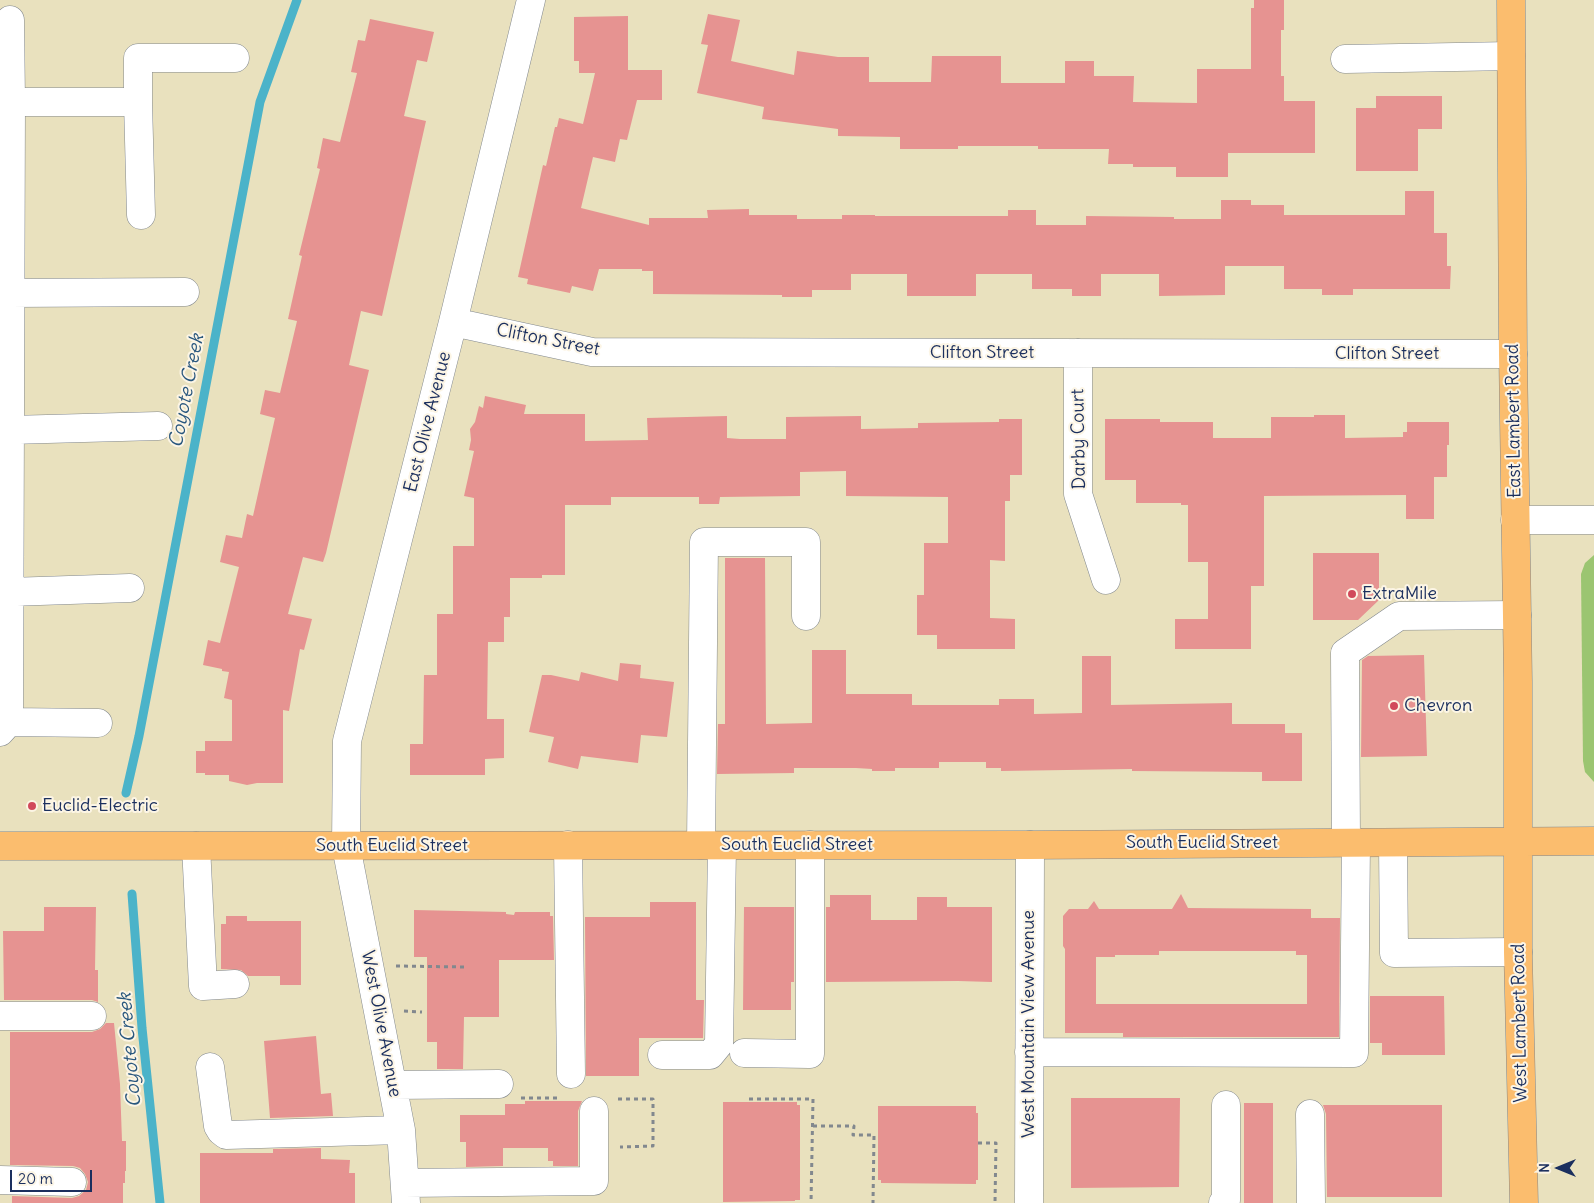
<!DOCTYPE html>
<style>
body{margin:0}
#map{position:relative;width:1594px;height:1203px;overflow:hidden;background:#e9e1be;font-family:Delius,sans-serif}
canvas{display:block}
.north{position:absolute;left:1534px;top:1143px;width:50px;height:50px;-webkit-text-stroke:4px #fcf5e5;paint-order:stroke;rotate:270deg;font-size:14px;font-weight:700;line-height:20px;text-align:center;color:#1b2f5e}
.north::after{content:'';display:block;margin:auto;width:18px;height:22px;background:#1b2f5e;clip-path:polygon(50% 0,100% 100%,50% 72%,0 100%)}
.scale{position:absolute;left:10px;top:1170px;width:82px;height:22px;box-sizing:border-box;border:2px solid #1b2f5e;border-top:0;padding-left:6px;font-size:15px;line-height:18px;white-space:nowrap;color:#1b2f5e;-webkit-text-stroke:4px #fcf5e5;paint-order:stroke}
</style>
<div id="map">
<canvas width="1594" height="1203"></canvas>
<div class="north">N</div>
<div class="scale">20 m</div>
</div>
<script>
const g = document.querySelector('canvas').getContext('2d');
g.lineJoin = 'round';
function fillPath(path, color) { g.fillStyle = color; g.fill(path, 'evenodd'); }
const shape = rows => new Path2D(rows.map(r => 'M' + r).join(''));
function strokePath(path, color, width, dash) { g.strokeStyle = color; g.lineWidth = width; g.lineCap = dash ? 'butt' : 'round'; g.setLineDash(dash || []); g.stroke(path); }
function drawText(font, color, halo, rows, align = 'center') {
  g.font = font + ' Delius,sans-serif'; g.lineWidth = 4; g.setLineDash([]); g.textBaseline = 'middle'; g.strokeStyle = halo; g.fillStyle = color; for (const [text, x, y, turn = 0] of rows) {
    g.save(); g.translate(x, y); g.rotate((+turn || 0) * Math.PI / 180); g.textAlign = isNaN(turn) ? turn : align; if (halo) g.strokeText(text, 0, 0); g.fillText(text, 0, 0); g.restore();
  }
}
fillPath(shape([
 [1594,555,1594,782,1585,772,1583,761,1581,574,1585,563]
]), '#9bc571');
strokePath(shape([
 [126,793,139,736,260,102,297,0],
 [132,894,142,1028,160,1203]
]), '#4bb3c9', 9);
fillPath(shape([
 [1254,0,1284,0,1284,30,1281,30,1281,76,1284,76,1284,101,1315,101,1315,153,1228,153,1228,177,1176,177,1176,167,1133,167,1133,164,1108,164,1109,149,1038,149,1038,146,958,146,958,149,900,149,900,137,838,136,838,129,762,119,764,107,697,93,708,45,701,44,708,14,740,20,731,61,794,75,797,51,838,57,869,57,869,82,931,82,932,56,1001,56,1001,83,1065,83,1065,61,1094,61,1094,76,1134,76,1133,102,1197,103,1197,69,1251,69,1251,8,1254,8],
 [628,16,628,70,662,70,662,100,637,100,627,140,620,139,615,162,593,157,581,208,649,225,649,218,708,218,707,210,749,209,749,215,797,215,797,219,842,219,842,215,875,215,875,216,1008,216,1008,210,1036,210,1036,225,1086,225,1086,216,1174,217,1174,219,1221,219,1221,200,1251,200,1251,205,1284,205,1284,215,1405,215,1405,191,1434,191,1434,233,1447,233,1447,266,1451,266,1450,289,1353,289,1353,295,1322,295,1322,289,1284,289,1284,266,1225,266,1225,295,1159,296,1159,274,1101,274,1101,296,1072,296,1072,289,1032,289,1032,274,976,274,976,296,907,296,907,274,851,274,851,290,812,290,812,297,782,297,782,295,653,294,653,271,642,271,642,269,599,269,593,291,572,286,570,293,527,284,528,279,518,277,543,165,546,166,555,127,557,127,559,118,583,124,595,73,579,73,579,61,574,61,574,17],
 [370,19,434,32,427,62,417,60,404,116,426,121,382,316,361,311,349,365,369,370,326,553,323,562,303,557,288,614,312,619,304,650,300,649,289,711,283,710,283,783,257,783,247,785,229,781,229,775,205,775,205,773,196,773,196,751,205,751,205,741,232,741,232,700,224,698,229,672,222,671,222,669,203,665,208,640,220,643,239,567,220,562,226,535,242,538,247,514,253,516,275,418,260,414,265,390,280,393,297,321,288,319,302,256,299,255,320,169,317,168,323,138,340,142,357,73,351,72,358,40,365,41],
 [1376,96,1442,96,1442,129,1418,129,1418,171,1356,171,1356,108,1376,108],
 [485,396,526,405,524,414,585,414,585,441,648,440,647,418,727,416,727,438,740,439,786,439,786,417,861,416,861,429,918,428,918,423,999,422,999,419,1022,419,1022,475,1010,475,1010,501,1005,501,1005,561,990,560,990,618,1015,619,1015,649,937,649,937,635,917,635,917,595,924,595,924,543,948,543,948,497,846,496,846,471,800,472,800,496,720,497,719,504,699,504,699,497,611,497,611,505,565,505,565,575,542,575,542,578,510,578,510,617,504,617,504,642,488,642,487,719,504,719,504,758,485,759,485,775,410,775,410,744,423,744,424,675,437,675,437,614,453,614,453,546,474,546,474,498,464,496,474,451,469,450,471,440,470,429,475,422,479,406,483,408],
 [1314,415,1345,415,1345,438,1403,437,1403,432,1407,432,1407,422,1449,422,1449,445,1447,445,1447,477,1434,477,1434,519,1406,519,1406,495,1264,496,1264,586,1251,586,1251,649,1175,649,1175,619,1208,619,1208,562,1188,562,1188,505,1181,505,1181,503,1136,503,1136,480,1105,480,1105,419,1160,419,1160,422,1213,422,1213,438,1271,438,1271,417,1314,417],
 [1313,553,1379,553,1379,600,1358,620,1313,620],
 [725,558,765,558,766,724,812,723,812,650,846,650,846,694,912,694,912,705,999,705,999,699,1034,699,1034,714,1082,713,1082,656,1111,656,1111,705,1232,703,1232,724,1285,724,1285,733,1302,733,1302,781,1262,781,1262,772,1132,771,1132,769,1001,771,1001,768,986,768,986,762,939,762,939,768,895,768,895,771,872,771,872,769,856,768,794,768,794,773,717,774,718,724,725,724],
 [1424,655,1427,756,1361,757,1362,660,1368,656],
 [620,663,641,665,640,678,674,682,667,737,641,735,638,763,581,756,578,769,548,762,554,737,529,732,542,675,551,675,579,681,581,672,618,681],
 [1181,894,1188,908,1311,909,1311,918,1340,918,1339,1037,1123,1037,1123,1033,1065,1033,1065,949,1063,946,1063,916,1069,909,1088,909,1094,901,1099,909,1172,909],
 [1159,951,1296,951,1296,955,1307,955,1307,1004,1096,1004,1096,957,1115,957,1115,955,1159,955],
 [830,895,871,895,871,920,917,920,917,897,947,897,947,907,992,907,992,982,958,981,826,982,826,907,830,907],
 [650,902,696,902,696,1000,704,1000,703,1038,639,1038,639,1076,586,1076,585,917,650,917],
 [44,907,96,907,95,970,98,970,98,1002,92,1000,4,1000,3,931,44,931],
 [744,907,794,907,794,982,791,982,791,1010,743,1010],
 [414,910,506,912,506,914,514,915,515,912,550,912,550,916,553,916,554,960,499,960,499,1017,464,1017,463,1069,437,1069,437,1042,427,1042,427,957,414,957],
 [226,916,247,916,247,921,301,921,301,985,280,985,280,976,248,976,241,970,221,969,221,924,226,924],
 [1370,996,1444,996,1445,1055,1382,1055,1382,1043,1370,1043],
 [106,1023,114,1023,120,1084,122,1141,126,1141,126,1171,125,1171,125,1183,123,1183,123,1203,12,1203,12,1196,72,1198,79,1196,86,1190,88,1182,85,1174,80,1168,73,1166,10,1165,10,1032,92,1032,100,1029],
 [316,1036,321,1094,331,1093,333,1116,270,1118,264,1041],
 [1071,1098,1180,1098,1179,1187,1071,1188],
 [525,1101,582,1101,578,1111,578,1166,553,1166,553,1161,548,1161,548,1148,503,1148,503,1166,466,1167,466,1142,460,1142,460,1115,505,1115,505,1104,525,1104],
 [723,1102,797,1102,797,1105,800,1105,800,1200,795,1200,795,1201,723,1202],
 [1244,1103,1273,1103,1273,1203,1244,1203],
 [1323,1105,1442,1105,1442,1197,1327,1197,1326,1114],
 [878,1106,976,1106,976,1113,978,1113,978,1180,976,1180,976,1184,881,1183,881,1180,878,1180],
 [321,1148,321,1159,350,1160,349,1173,355,1173,355,1203,200,1203,200,1153,273,1153,273,1149]
]), '#e69391');
const minor = shape([
 [10,20,11,102],
 [1345,59,1511,56],
 [138,102,141,215],
 [10,293,185,292],
 [453,322,592,352,1513,354],
 [1078,353,1078,494,1106,580],
 [10,430,158,426],
 [1515,520,1594,520],
 [9,592,130,588],
 [9,722,98,723],
 [0,732,9,722,11,102,138,102,138,58,235,58],
 [1346,842,1345,653,1399,616,1517,615],
 [1393,843,1394,953,1518,952],
 [568,845,571,1074],
 [701,845,704,542,806,542,806,616],
 [196,846,203,986,235,984],
 [0,1016,92,1016],
 [1029,1052,1354,1053,1356,842],
 [744,1053,810,1054,810,845],
 [662,1055,710,1055,719,1044,722,846],
 [210,1067,218,1126,221,1131,226,1135,401,1130],
 [393,1085,499,1084],
 [1310,1114,1311,1203],
 [0,1180,72,1182],
 [405,1183,594,1181,594,1111],
 [406,1203,401,1130,346,846,347,741,453,322,531,0],
 [1029,1203,1030,845],
 [1223,1203,1226,1200,1226,1105]
]);
const major = shape([
 [1511,0,1513,354,1518,682,1518,952,1524,1203],
 [0,846,1030,845,1594,841]
]);
strokePath(minor, '#82888e', 29);
strokePath(major, '#82888e', 29);
strokePath(shape([
 [396,966,465,967],
 [404,1011,422,1012],
 [521,1098,558,1098],
 [618,1099,653,1099,653,1146,620,1147],
 [749,1099,813,1099,811,1203],
 [813,1126,854,1126,853,1135,874,1135,873,1203],
 [978,1143,996,1143,995,1203]
]), '#82888e', 3, [4, 4]);
strokePath(minor, '#fff', 28);
strokePath(major, '#fbbd6e', 28);
for (const [x, y, r, color] of [
 [1352,594,5,"#d1495b"],
 [1394,706,5,"#d1495b"],
 [32,806,5,"#d1495b"]
]) { const dot = new Path2D(); dot.arc(x, y, r, 0, 2 * Math.PI); g.fillStyle = color; g.fill(dot); strokePath(dot, '#fcf5e5', 2); }
drawText('18px', '#1b2f5e', '#fcf5e5', [
 ["Clifton Street",548,340,11],
 ["Clifton Street",982,353],
 ["Clifton Street",1387,354],
 ["East Lambert Road",1514,421,-91],
 ["East Olive Avenue",428,422,-76],
 ["Darby Court",1079,439,-91],
 ["South Euclid Street",1202,843],
 ["South Euclid Street",797,845],
 ["South Euclid Street",392,846],
 ["West Lambert Road",1520,1023,-91],
 ["West Olive Avenue",381,1024,79],
 ["West Mountain View Avenue",1029,1024,-90]
]);
drawText('18px', '#1b2f5e', '#fcf5e5', [
 ["ExtraMile",1362,594],
 ["Chevron",1404,706],
 ["Euclid-Electric",42,806]
], 'left');
drawText('italic 19px', '#29577e', '#fcf5e5', [
 ["Coyote Creek",187,391,-79],
 ["Coyote Creek",130,1050,-95]
]);
</script>
